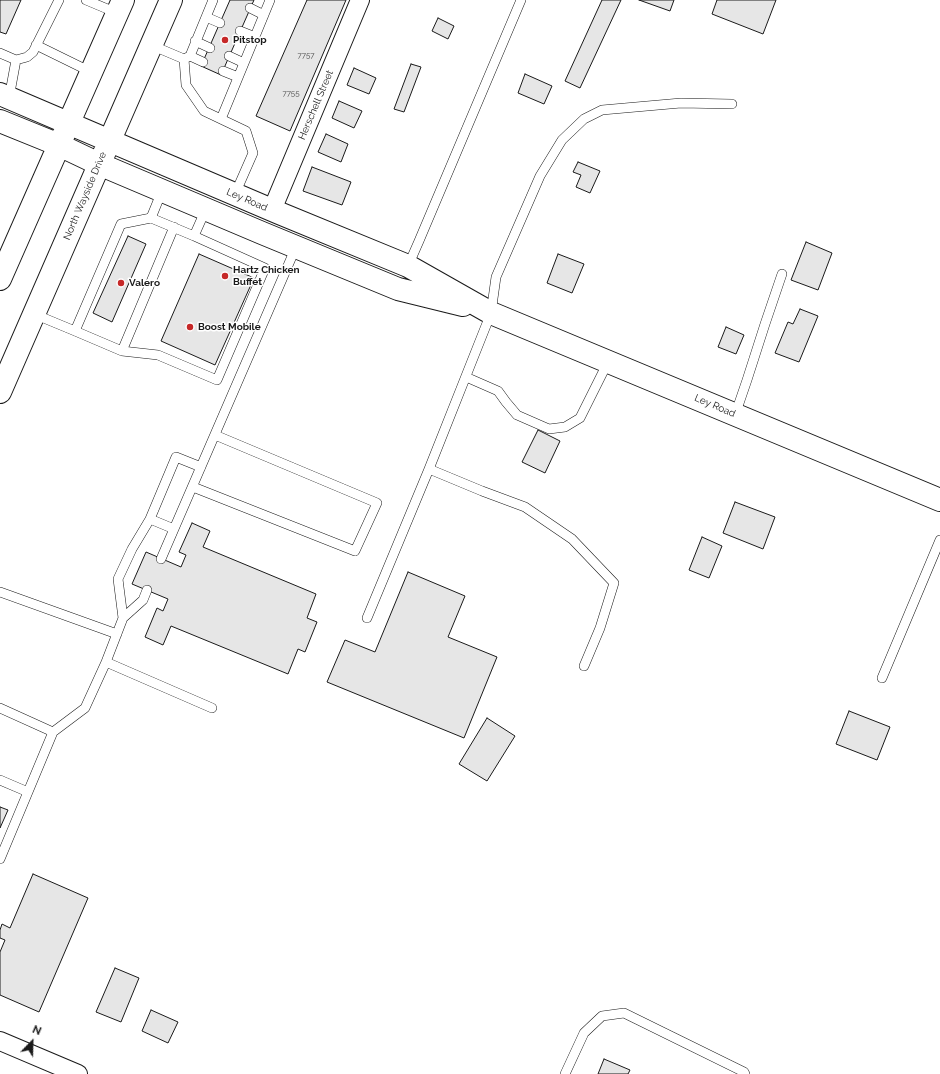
<!DOCTYPE html>
<style>
body{margin:0}
#map{position:relative;width:940px;height:1074px;overflow:hidden;background:#fff;font-family:Raleway,sans-serif}
canvas{display:block}
.north{position:absolute;left:12px;top:1022px;width:40px;height:40px;-webkit-text-stroke:3px #fff;paint-order:stroke;rotate:23deg;font-size:11px;font-weight:700;line-height:16px;text-align:center;color:#1a1a1a}
.north::after{content:'';display:block;margin:auto;width:14px;height:18px;background:#1a1a1a;clip-path:polygon(50% 0,100% 100%,50% 72%,0 100%)}
</style>
<div id="map">
<canvas width="940" height="1074"></canvas>
<div class="north">N</div>
</div>
<script>
const g = document.querySelector('canvas').getContext('2d');
g.lineJoin = 'round';
function fillPath(path, color) { g.fillStyle = color; g.fill(path, 'evenodd'); }
const shape = rows => new Path2D(rows.map(r => 'M' + r).join(''));
function strokePath(path, color, width, dash) { g.strokeStyle = color; g.lineWidth = width; g.lineCap = dash ? 'butt' : 'round'; g.setLineDash(dash || []); g.stroke(path); }
function drawText(font, color, halo, rows, align = 'center') {
  g.font = font + ' Raleway,sans-serif'; g.lineWidth = 3; g.setLineDash([]); g.textBaseline = 'middle'; g.strokeStyle = halo; g.fillStyle = color; for (const [text, x, y, turn = 0] of rows) {
    g.save(); g.translate(x, y); g.rotate((+turn || 0) * Math.PI / 180); g.textAlign = isNaN(turn) ? turn : align; if (halo) g.strokeText(text, 0, 0); g.fillText(text, 0, 0); g.restore();
  }
}
const building = shape([
 [0,0,21,0,6,34,0,32,0,0],
 [230,0,254,0,221,75,201,66,230,0],
 [307,0,346,0,290,131,256,116,307,0],
 [602,0,621,0,580,88,565,81,602,0],
 [639,0,674,0,670,11,639,0],
 [717,0,776,0,763,34,712,14,717,0],
 [438,18,454,26,448,39,432,31,438,18],
 [411,64,421,67,404,112,394,109,411,64],
 [354,68,376,78,369,94,347,85,354,68],
 [525,74,552,86,544,104,518,93,525,74],
 [339,101,362,111,354,128,332,118,339,101],
 [326,134,348,144,341,162,318,152,326,134],
 [578,162,600,171,590,193,576,187,581,175,573,172,578,162],
 [312,167,351,182,342,205,303,191,312,167],
 [128,236,146,244,112,322,93,313,128,236],
 [806,242,832,253,818,290,791,280,806,242],
 [199,254,254,278,215,365,161,341,199,254],
 [558,254,584,264,572,293,547,283,558,254],
 [800,309,818,316,799,362,775,353,788,322,793,324,800,309],
 [726,327,744,335,736,354,718,347,726,327],
 [538,430,560,441,545,473,522,462,538,430],
 [735,502,775,517,763,549,723,533,735,502],
 [192,523,210,531,203,547,316,594,307,618,317,622,305,652,298,649,288,674,171,626,163,645,145,637,157,608,163,611,168,599,132,584,146,552,181,567,186,555,179,552,192,523],
 [702,537,722,546,709,578,689,570,702,537],
 [408,572,465,596,448,637,497,657,464,738,327,682,345,640,375,652,408,572],
 [849,711,890,727,877,760,836,744,849,711],
 [487,718,515,736,487,781,459,764,487,718],
 [0,807,8,810,0,828,0,807],
 [33,874,88,898,39,1012,0,995,0,952,5,940,0,938,0,930,2,924,10,928,33,874],
 [115,968,139,978,121,1022,96,1012,115,968],
 [151,1010,178,1022,168,1043,142,1031,151,1010],
 [604,1059,630,1070,628,1074,598,1074,604,1059]
]);
fillPath(building, '#e6e6e6');
strokePath(building, '#1a1a1a', 1);
const service = shape([
 [86,0,117,13],
 [250,8,264,15],
 [206,17,220,23],
 [240,31,255,37],
 [195,41,210,48],
 [36,45,91,72],
 [151,45,184,59,190,56,213,0],
 [0,53,16,60,27,57,33,52,59,0],
 [190,56,203,62],
 [229,56,244,63],
 [184,59,186,85,204,111,246,131,253,153,235,194],
 [223,71,238,77],
 [9,98,16,60],
 [221,119,270,0],
 [151,218,194,236,206,209],
 [408,266,419,241,521,0],
 [34,314,75,331,121,224,151,218,162,191],
 [75,331,122,351,174,227],
 [122,351,158,355,217,380,265,268,194,236],
 [466,377,498,391,506,402,517,415,549,429,565,427,580,418,608,362],
 [735,415,747,380,765,324,782,274],
 [429,469,482,491,525,507,572,539,614,583,600,628,584,666],
 [193,487,355,551,377,503,215,435],
 [150,519,174,529],
 [161,559,280,284,296,247],
 [0,592,117,634],
 [123,618,143,600,147,590],
 [367,618,429,469,491,313,496,277,540,176,562,140,584,119,602,110,681,103,732,104],
 [106,662,212,708],
 [882,678,940,540],
 [0,708,53,732,0,859],
 [53,732,85,708,106,662,123,618,118,579,132,549,150,519,176,457,201,467],
 [0,780,28,792],
 [565,1074,584,1033,602,1016,624,1013,744,1072,745,1074]
]);
const minor = shape([
 [272,210,360,0],
 [0,1041,78,1074]
]);
const secondary = shape([
 [0,94,279,213,408,266,491,313,940,500],
 [0,121,59,145,99,164,262,233,398,289,463,305],
 [0,279,123,0],
 [0,392,171,0]
]);
strokePath(service, '#1a1a1a', 10);
strokePath(minor, '#1a1a1a', 20);
strokePath(secondary, '#1a1a1a', 24);
strokePath(service, '#fff', 9);
strokePath(minor, '#fff', 18);
strokePath(secondary, '#fff', 22);
for (const [x, y, r, color] of [
 [225,40,4,"#c62828"],
 [225,276,4,"#c62828"],
 [121,283,4,"#c62828"],
 [190,327,4,"#c62828"]
]) { const dot = new Path2D(); dot.arc(x, y, r, 0, 2 * Math.PI); g.fillStyle = color; g.fill(dot); strokePath(dot, '#fff', 1.5); }
drawText('8px', '#4d4d4d', null, [
 ["7757",306,56],
 ["7755",291,94]
]);
drawText('bold 10px', '#1a1a1a', '#fff', [
 ["Pitstop",233,40],
 ["Hartz Chicken",233,270],
 ["Buffet",233,282],
 ["Valero",129,283],
 ["Boost Mobile",198,327]
], 'left');
drawText('10px', '#1a1a1a', '#fff', [
 ["Herschell Street",316,105,-67],
 ["North Wayside Drive",85,196,-67],
 ["Ley Road",247,200,23],
 ["Ley Road",715,406,23]
]);
</script>
